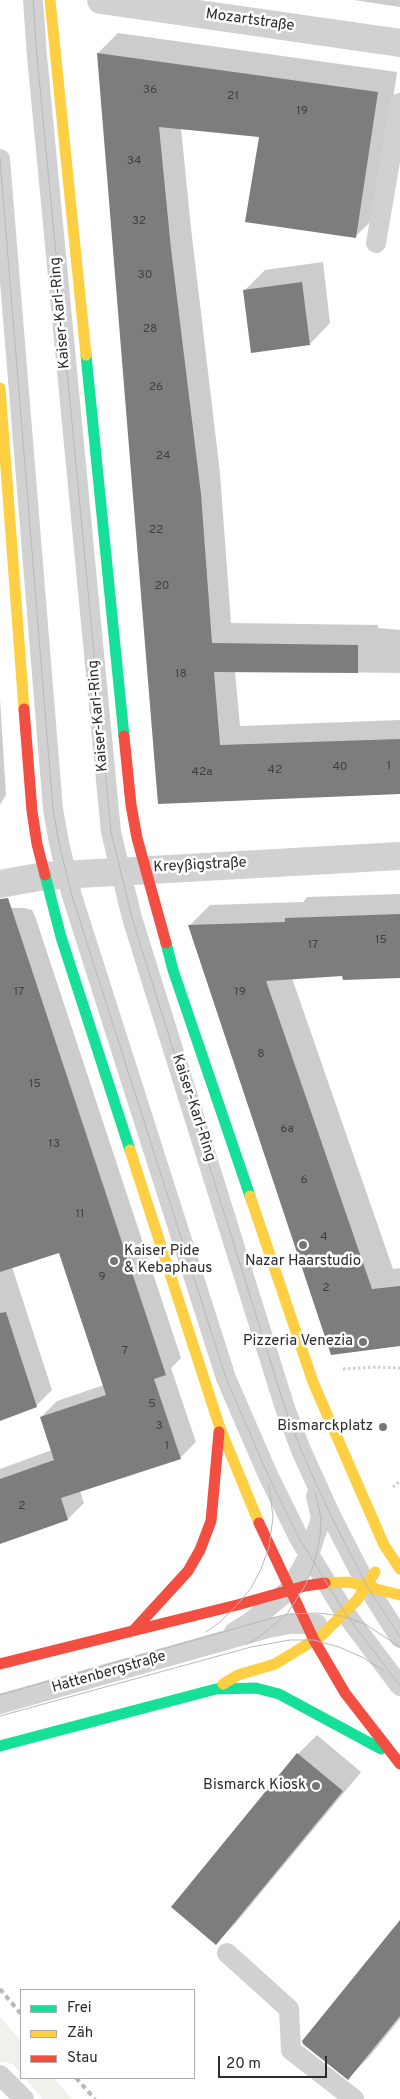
<!DOCTYPE html>
<meta charset="utf-8">
<style>
body{margin:0}
#map{position:relative;width:400px;height:2099px;overflow:hidden;background:#fff;font-family:Overpass,sans-serif}
canvas{display:block}
.legend{position:absolute;left:20px;top:1989px;width:175px;height:90px;box-sizing:border-box;background:#fff;border:1px solid #ababab;margin:0;padding:6px 9px;list-style:none;font-size:15px;color:#2c2c2c}
.legend li{display:flex;align-items:center;gap:10px;height:25px}
.legend b{width:25px;border:1px solid #ababab}
.scale{position:absolute;left:218px;top:2056px;width:109px;height:22px;box-sizing:border-box;border:2px solid #2c2c2c;border-top:0;padding-left:6px;font-size:15px;line-height:18px;white-space:nowrap;color:#2c2c2c;-webkit-text-stroke:4px #fff;paint-order:stroke}
</style>
<div id="map">
<canvas width="400" height="2099"></canvas>
<ul class="legend">
<li><b style="height:6px;background:#16e098"></b>Frei</li>
<li><b style="height:6px;background:#ffcf43"></b>Zäh</li>
<li><b style="height:6px;background:#f24e42"></b>Stau</li>
</ul>
<div class="scale">20 m</div>
</div>
<script>
const g = document.querySelector('canvas').getContext('2d');
g.lineJoin = 'round';
function fillPath(path, color) { g.fillStyle = color; g.fill(path, 'evenodd'); }
const shape = rows => new Path2D(rows.map(r => 'M' + r).join(''));
function strokePath(path, color, width, dash) { g.strokeStyle = color; g.lineWidth = width; g.lineCap = dash ? 'butt' : 'round'; g.setLineDash(dash || []); g.stroke(path); }
function drawText(font, color, halo, rows, align = 'center') {
  g.font = font + ' Overpass,sans-serif'; g.lineWidth = 5; g.setLineDash([]); g.textBaseline = 'middle'; g.strokeStyle = halo; g.fillStyle = color; for (const [text, x, y, turn = 0] of rows) {
    g.save(); g.translate(x, y); g.rotate((+turn || 0) * Math.PI / 180); g.textAlign = isNaN(turn) ? turn : align; if (halo) g.strokeText(text, 0, 0); g.fillText(text, 0, 0); g.restore();
  }
}
fillPath(shape([
 [0,2017,21,2041,21,2073,13,2065,7,2062,0,2063],
 [25,2078,54,2078,72,2099,43,2099]
]), '#eff2eb');
fillPath(shape([
 [354,0,400,0,400,7],
 [118,33,397,72,376,216,356,236,260,136,181,128,191,228,220,473,231,623,378,625,378,628,400,630,400,673,235,671,240,726,400,720,400,793,159,802,98,53],
 [323,262,330,323,310,344,245,290,265,270],
 [0,699,6,795,0,805],
 [400,894,400,977,343,975,292,978,393,1269,400,1268,400,1346,332,1353,189,926,210,905,303,902,307,897],
 [0,908,24,908,32,910,35,916,181,1358,171,1368,196,1442,180,1458,80,1491,84,1503,68,1519,0,1543,0,1469,52,1450,41,1417,57,1401,104,1385,60,1251,12,1267,52,1390,36,1406,0,1420],
 [317,1735,361,1772,235,1924,216,1943,173,1907,298,1754],
 [400,1922,400,2019,369,2057,348,2078]
]), '#0003');
fillPath(shape([
 [97,53,378,92,356,238,245,222,259,137,159,127,171,249,201,494,212,643,358,645,358,673,214,672,220,745,400,739,400,794,158,804],
 [302,282,310,345,251,353,243,290],
 [8,898,166,1375,154,1379,181,1459,61,1498,68,1520,0,1544,0,1479,54,1460,40,1417,106,1395,59,1253,0,1272,0,899],
 [400,914,400,978,343,980,342,976,266,981,372,1289,400,1286,400,1346,331,1355,188,925,285,922,285,918],
 [6,1312,37,1407,0,1421,0,1313],
 [297,1753,343,1791,216,1945,171,1907],
 [400,1920,400,2016,348,2080,303,2044,302,2041]
]), '#7d7d7d');
strokePath(shape([
 [343,1369,376,1367,400,1368],
 [393,1487,400,1481]
]), '#d1d1d1', 3, [2.5, 2.5]);
strokePath(shape([
 [33,0,37,56,111,832,132,918,285,1408,301,1450,330,1514,367,1586,400,1638],
 [0,159,53,809,59,843,72,896,226,1378,268,1475,299,1538,345,1613,400,1686],
 [376,243,400,103],
 [234,1632,249,1623,289,1590,298,1575,309,1555,321,1518,316,1496],
 [0,1704,269,1628,290,1624,317,1624],
 [227,1953,289,2009,291,2050,354,2099],
 [0,2075,24,2099]
]), '#d1d1d1', 20);
strokePath(shape([
 [101,0,400,43],
 [0,884,44,876,400,856]
]), '#d1d1d1', 28);
strokePath(shape([
 [86,355,124,736],
 [45,875,61,937,130,1150],
 [166,943,173,970,250,1196],
 [0,1746,216,1689,256,1688,279,1694,381,1749]
]), '#16e098', 11);
strokePath(shape([
 [50,0,86,355],
 [0,388,24,709],
 [130,1150,220,1428,259,1523],
 [250,1196,313,1382,384,1545,400,1569],
 [325,1583,348,1582,400,1595],
 [223,1684,238,1675,275,1664,321,1636,357,1600,375,1572]
]), '#ffcf43', 11);
strokePath(shape([
 [24,709,32,811,37,844,45,875],
 [124,736,131,805,137,838,166,943],
 [259,1523,314,1640,345,1693,400,1764],
 [134,1630,188,1571,200,1550,211,1521,219,1432],
 [0,1664,237,1605,305,1586,325,1583]
]), '#f24e42', 11);
strokePath(shape([
 [33,0,37,56,111,832,132,918,285,1408,301,1450,330,1514,367,1586,400,1637],
 [0,159,53,809,59,843,72,896,226,1378,268,1475,299,1538,345,1613,400,1686],
 [206,1632,220,1622,237,1605,251,1588,261,1569,269,1547,273,1517,269,1485],
 [247,1644,258,1638,287,1614,305,1586,314,1564,320,1537,321,1518,315,1492],
 [0,1695,287,1614,318,1613,342,1616,365,1624,400,1647],
 [0,1716,251,1647,290,1640,314,1640,339,1647,364,1658,384,1671]
]), '#b8b8b8', 1);
strokePath(shape([
 [0,1989,21,2014],
 [76,2078,95,2099]
]), '#b8b8b8', 4, [5, 4]);
for (const [x, y, r, color] of [
 [303,1245,5,"#767676"],
 [114,1261,5,"#767676"],
 [363,1342,5,"#767676"],
 [383,1427,5,"#767676"],
 [316,1786,5,"#767676"]
]) { const dot = new Path2D(); dot.arc(x, y, r, 0, 2 * Math.PI); g.fillStyle = color; g.fill(dot); strokePath(dot, '#fff', 2); }
drawText('12px', '#404040', null, [
 ["36",150,91],
 ["21",233,97],
 ["19",302,112],
 ["34",134,162],
 ["32",139,222],
 ["30",145,276],
 ["28",150,330],
 ["26",156,388],
 ["24",163,457],
 ["22",156,531],
 ["20",162,587],
 ["18",181,675],
 ["1",389,767],
 ["40",340,768],
 ["42",275,771],
 ["42a",202,773],
 ["15",381,941],
 ["17",313,946],
 ["17",19,993],
 ["19",240,993],
 ["8",261,1055],
 ["15",35,1085],
 ["6a",287,1130],
 ["13",54,1145],
 ["6",304,1181],
 ["11",80,1215],
 ["4",324,1238],
 ["9",102,1278],
 ["2",326,1289],
 ["7",125,1352],
 ["5",152,1405],
 ["3",159,1427],
 ["1",167,1447],
 ["2",22,1507]
]);
drawText('15px', '#2c2c2c', '#fff', [
 ["Mozartstraße",250,21,8],
 ["Kaiser-Karl-Ring",61,313,-95],
 ["Kaiser-Karl-Ring",99,716,-95],
 ["Kreyßigstraße",200,866,-3],
 ["Kaiser-Karl-Ring",193,1108,72],
 ["Hattenbergstraße",109,1673,-16]
]);
drawText('15px', '#2c2c2c', '#fff', [
 ["Kaiser Pide",124,1252,"left"],
 ["& Kebaphaus",124,1269,"left"],
 ["Nazar Haarstudio",303,1262,"center"],
 ["Pizzeria Venezia",353,1342],
 ["Bismarckplatz",373,1427],
 ["Bismarck Kiosk",306,1786]
], 'right');
</script>
